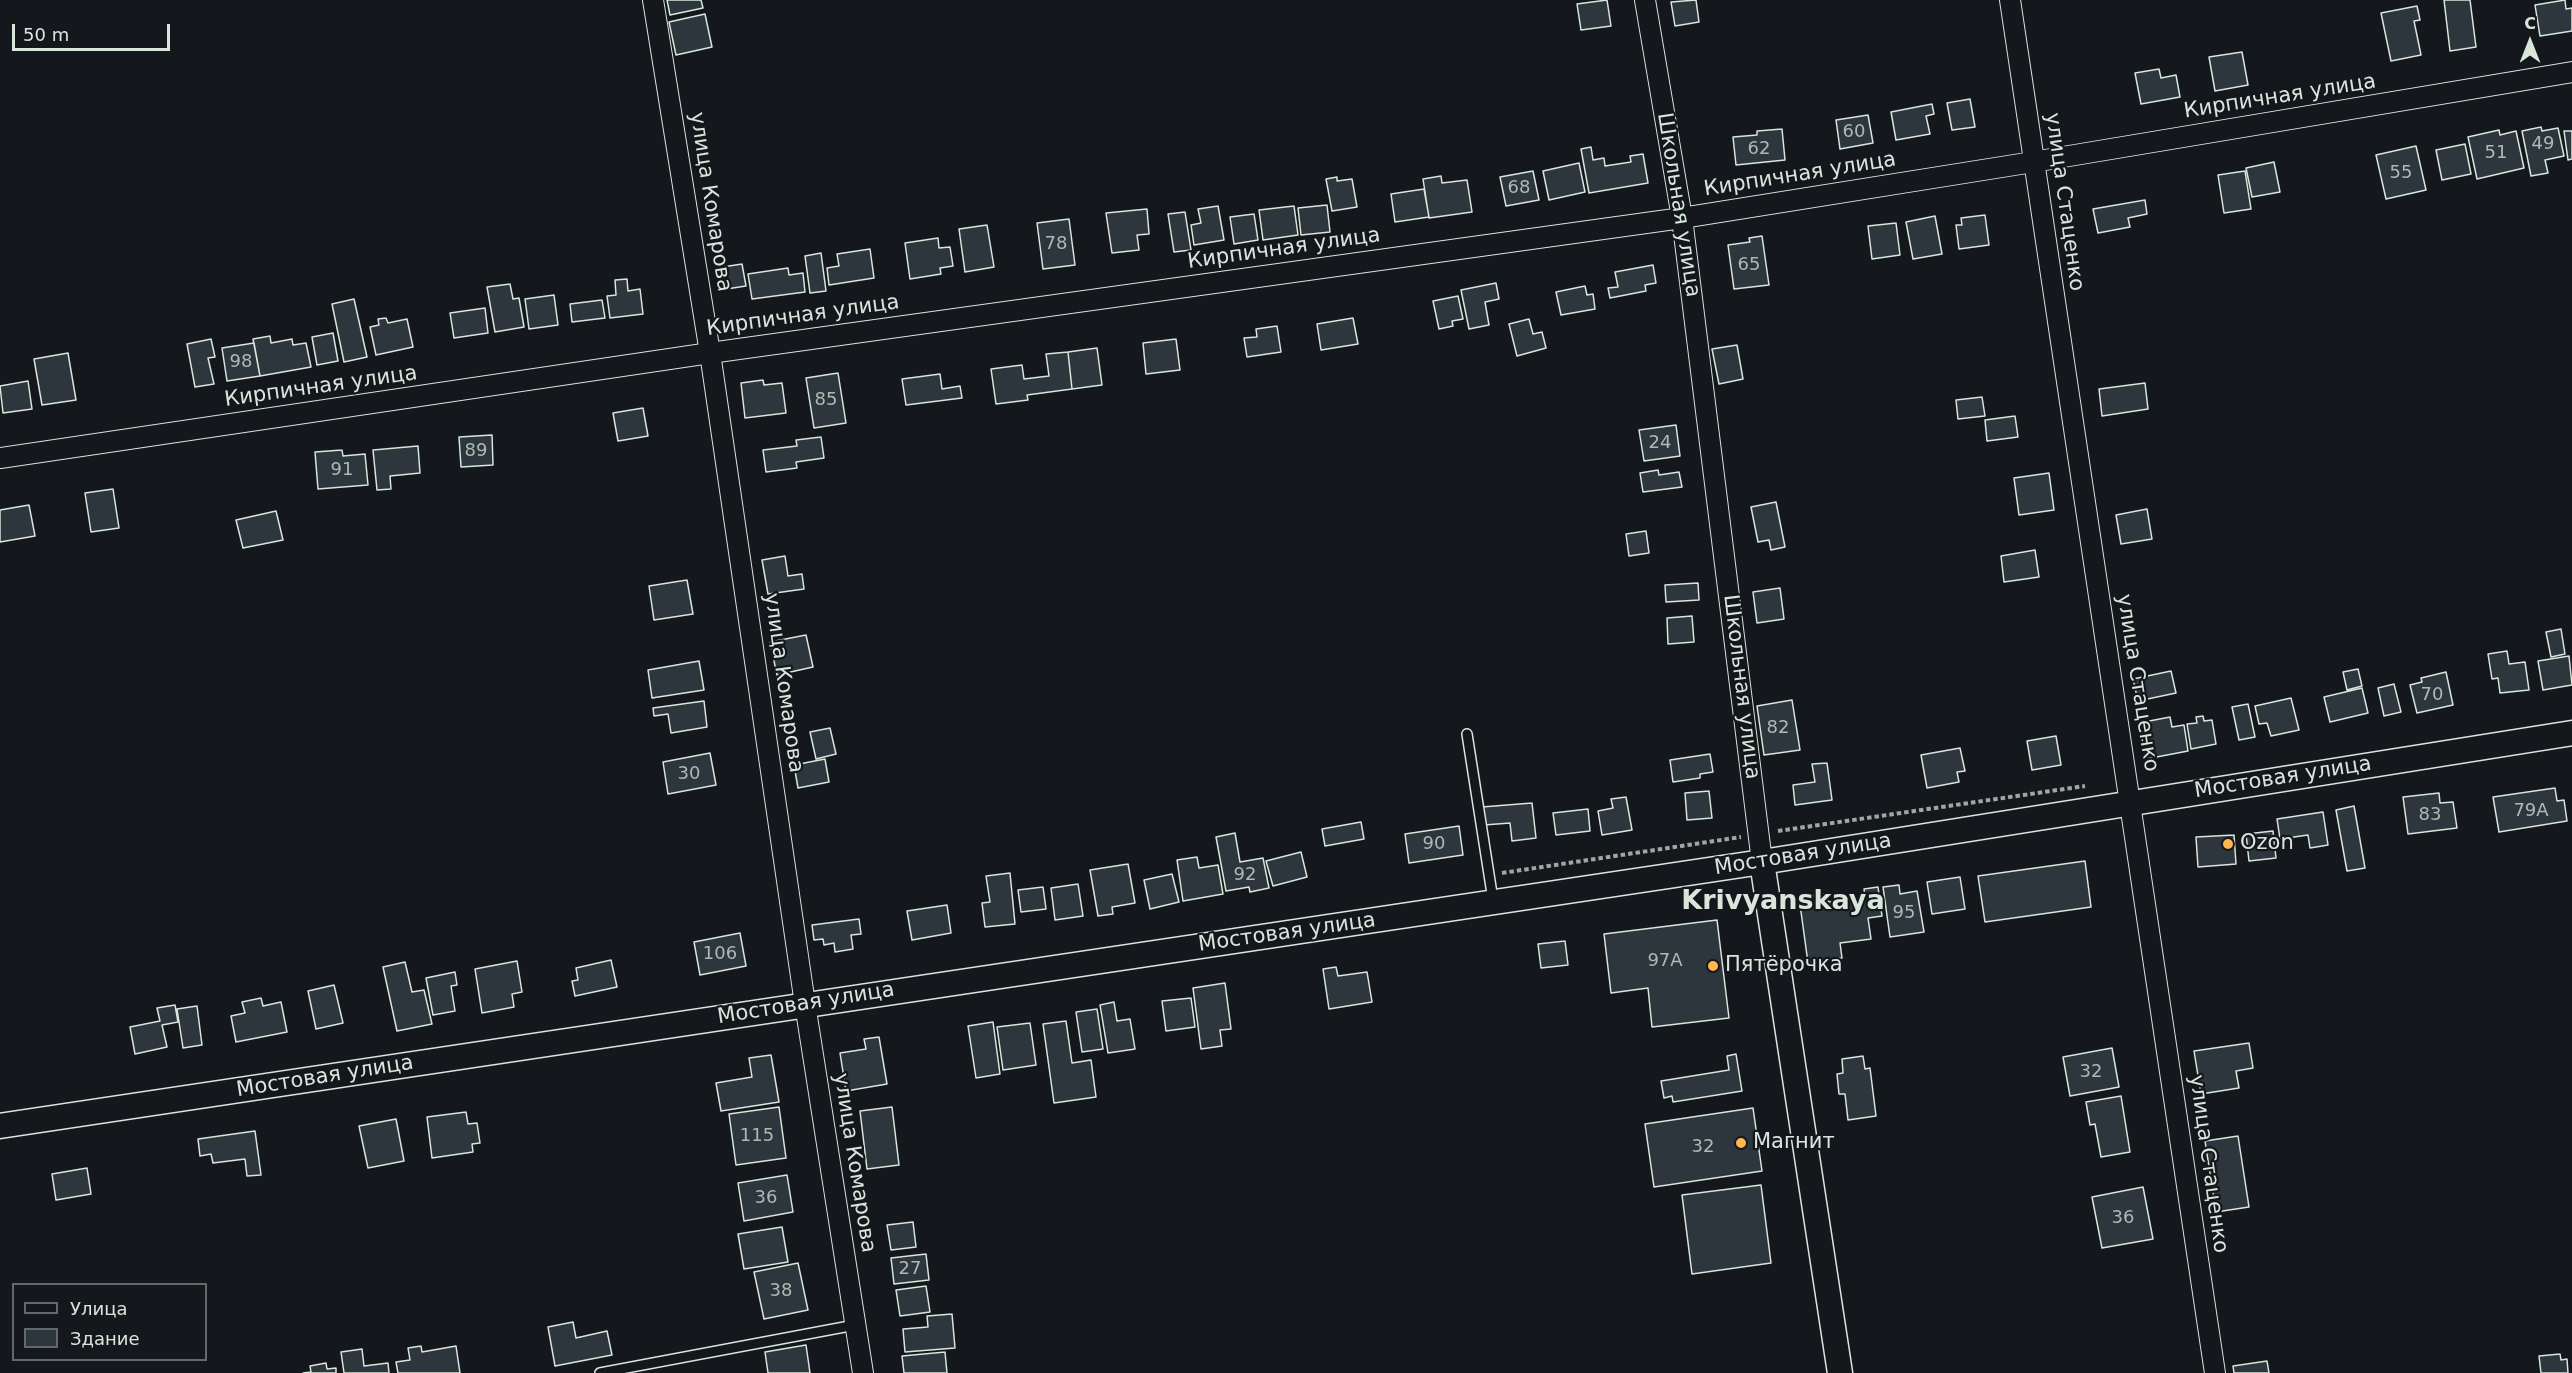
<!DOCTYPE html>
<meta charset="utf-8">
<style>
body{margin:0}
#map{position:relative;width:2572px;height:1373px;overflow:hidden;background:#14181c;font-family:"DejaVu Sans",sans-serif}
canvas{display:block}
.legend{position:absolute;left:12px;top:1283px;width:195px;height:78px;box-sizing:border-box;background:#14181c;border:2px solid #626a69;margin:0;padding:8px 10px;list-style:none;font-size:18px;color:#d8e6dc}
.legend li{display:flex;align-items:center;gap:12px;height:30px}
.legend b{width:30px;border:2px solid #626a69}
.north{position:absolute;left:2500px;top:12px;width:60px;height:60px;-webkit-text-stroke:4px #14181c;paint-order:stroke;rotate:0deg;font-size:16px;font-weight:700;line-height:24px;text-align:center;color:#d8e6dc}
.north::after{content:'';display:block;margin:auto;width:21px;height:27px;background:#d8e6dc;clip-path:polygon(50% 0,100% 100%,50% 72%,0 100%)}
.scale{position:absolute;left:12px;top:24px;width:158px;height:27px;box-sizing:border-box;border:3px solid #d8e6dc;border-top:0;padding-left:8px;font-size:18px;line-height:21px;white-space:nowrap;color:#d8e6dc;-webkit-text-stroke:4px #14181c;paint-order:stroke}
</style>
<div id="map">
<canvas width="2572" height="1373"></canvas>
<ul class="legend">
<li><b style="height:8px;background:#14181c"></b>Улица</li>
<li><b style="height:16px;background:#2c363c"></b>Здание</li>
</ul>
<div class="north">С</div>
<div class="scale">50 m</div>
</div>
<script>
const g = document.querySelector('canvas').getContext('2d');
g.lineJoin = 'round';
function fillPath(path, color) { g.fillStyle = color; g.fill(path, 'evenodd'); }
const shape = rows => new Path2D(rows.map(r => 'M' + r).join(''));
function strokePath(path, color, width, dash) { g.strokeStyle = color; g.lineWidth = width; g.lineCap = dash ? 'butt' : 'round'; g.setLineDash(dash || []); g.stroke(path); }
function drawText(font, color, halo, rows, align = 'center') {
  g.font = font + ' "DejaVu Sans",sans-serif'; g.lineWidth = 4.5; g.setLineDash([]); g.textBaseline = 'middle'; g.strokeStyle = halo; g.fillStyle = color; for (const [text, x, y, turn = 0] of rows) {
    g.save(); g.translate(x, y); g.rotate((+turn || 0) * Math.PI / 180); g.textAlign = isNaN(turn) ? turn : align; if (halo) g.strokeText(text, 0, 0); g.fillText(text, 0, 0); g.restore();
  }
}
const building = shape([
 [667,0,701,0,703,8,670,15,667,0],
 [1607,0,1611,26,1581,30,1577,4,1607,0],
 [1696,0,1699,22,1675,26,1671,2,1696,0],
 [2444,0,2470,0,2476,47,2450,51,2444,0],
 [2565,0,2566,9,2572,8,2572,31,2540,36,2535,5,2565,0],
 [2417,6,2420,20,2414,21,2421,55,2391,61,2381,13,2417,6],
 [705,14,712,47,676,55,669,22,705,14],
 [2242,52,2248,85,2215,91,2209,57,2242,52],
 [2159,69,2161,78,2176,75,2180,97,2141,104,2135,73,2159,69],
 [1970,99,1975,127,1952,130,1947,103,1970,99],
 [1932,104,1934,114,1926,116,1930,134,1896,140,1891,112,1932,104],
 [1868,115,1873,143,1840,149,1836,120,1868,115],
 [2541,127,2542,131,2558,128,2564,156,2545,160,2548,173,2531,176,2522,131,2541,127],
 [1782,129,1785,160,1736,165,1733,137,1757,135,1757,131,1782,129],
 [2499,130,2500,135,2516,131,2524,168,2477,179,2468,137,2499,130],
 [2564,131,2572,131,2572,159,2568,160,2564,131],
 [2465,144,2471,174,2442,180,2436,150,2465,144],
 [2416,146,2426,190,2386,199,2376,155,2416,146],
 [1591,147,1593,160,1604,158,1605,166,1631,162,1630,156,1643,154,1648,183,1589,193,1581,149,1591,147],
 [2274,162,2280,192,2252,197,2246,168,2274,162],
 [1579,163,1585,192,1549,200,1543,171,1579,163],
 [1533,171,1539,200,1506,206,1500,177,1533,171],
 [2245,171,2251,209,2224,213,2218,175,2245,171],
 [1441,176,1442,183,1467,180,1472,212,1429,218,1423,179,1441,176],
 [1337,177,1337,181,1352,179,1357,207,1332,211,1326,179,1337,177],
 [1424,189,1429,217,1395,222,1391,194,1424,189],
 [2145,200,2147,214,2128,218,2130,227,2098,233,2093,209,2145,200],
 [1327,205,1330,232,1301,235,1298,208,1327,205],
 [1218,206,1224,240,1194,245,1191,225,1201,223,1198,209,1218,206],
 [1294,206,1298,235,1263,240,1259,210,1294,206],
 [1147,209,1149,234,1137,235,1139,250,1112,253,1106,213,1147,209],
 [1185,212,1191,250,1174,252,1168,214,1185,212],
 [1254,214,1258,240,1234,244,1230,217,1254,214],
 [1985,215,1989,245,1959,249,1956,225,1962,225,1961,218,1985,215],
 [1935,216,1942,254,1913,259,1906,222,1935,216],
 [1069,219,1075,265,1043,269,1037,223,1069,219],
 [1896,223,1900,255,1872,259,1868,226,1896,223],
 [987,225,994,267,965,272,959,229,987,225],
 [1762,236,1769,285,1734,289,1728,245,1750,242,1749,238,1762,236],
 [938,238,939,248,950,247,953,266,940,268,941,274,910,279,905,243,938,238],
 [870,249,874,278,829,285,827,268,839,266,837,254,870,249],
 [821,253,826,291,810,293,805,256,821,253],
 [742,264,746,286,720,290,716,268,742,264],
 [1653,265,1656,283,1645,285,1646,291,1610,298,1608,288,1618,287,1615,272,1653,265],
 [788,268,789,275,803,273,805,292,752,299,748,274,788,268],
 [627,279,628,291,640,289,643,314,610,318,607,296,616,295,615,280,627,279],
 [1496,283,1499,299,1485,302,1489,325,1469,329,1461,290,1496,283],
 [510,284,513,299,519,298,524,327,495,332,487,287,510,284],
 [1585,286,1587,295,1593,294,1595,309,1561,315,1556,292,1585,286],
 [554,295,558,325,529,329,525,299,554,295],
 [1458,296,1463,319,1452,321,1453,326,1439,329,1433,301,1458,296],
 [354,299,367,357,344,362,332,304,354,299],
 [602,300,605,318,572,322,570,304,602,300],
 [485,308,488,333,454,338,450,313,485,308],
 [386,318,388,323,407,319,413,347,376,355,370,327,379,325,378,319,386,318],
 [1353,318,1358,344,1321,350,1317,324,1353,318],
 [1529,319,1533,334,1542,332,1546,348,1517,356,1509,324,1529,319],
 [1277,326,1281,352,1247,357,1244,338,1257,337,1256,329,1277,326],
 [333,333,338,361,317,365,312,337,333,333],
 [270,336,271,343,292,339,293,345,306,343,311,367,260,376,253,339,270,336],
 [211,339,215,357,208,358,214,384,195,387,187,344,211,339],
 [1176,339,1180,370,1146,374,1143,343,1176,339],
 [254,343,260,376,227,381,222,348,254,343],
 [1737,345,1743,379,1719,384,1712,349,1737,345],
 [1097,348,1102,385,1072,389,1068,352,1097,348],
 [1068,352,1072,389,1027,395,1028,400,996,404,991,369,1022,365,1024,379,1049,376,1046,354,1068,352],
 [68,353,76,400,42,405,34,359,68,353],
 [838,373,846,423,814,428,806,378,838,373],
 [940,374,942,389,960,386,962,398,906,405,902,379,940,374],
 [763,380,764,385,782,383,786,413,745,418,741,383,763,380],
 [28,381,32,409,3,413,0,386,28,381],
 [2145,383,2148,409,2102,416,2099,389,2145,383],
 [1982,397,1985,416,1958,419,1956,400,1982,397],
 [643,408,648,436,618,441,613,413,643,408],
 [2015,416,2018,437,1987,441,1985,420,2015,416],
 [1676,425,1680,456,1644,461,1639,430,1676,425],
 [492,435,493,465,461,467,459,437,492,435],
 [821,437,824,458,796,462,797,468,766,472,763,450,797,446,796,440,821,437],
 [418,446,420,473,390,476,391,489,377,490,373,450,418,446],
 [342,450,343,456,365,454,368,485,318,489,315,452,342,450],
 [1658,470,1659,475,1679,472,1682,487,1643,492,1640,473,1658,470],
 [2049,473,2054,510,2019,515,2014,478,2049,473],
 [113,489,119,528,91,532,85,493,113,489],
 [1776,502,1785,547,1771,550,1769,540,1758,542,1751,507,1776,502],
 [29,505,35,536,0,542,0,510,29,505],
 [2147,509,2152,539,2121,544,2116,515,2147,509],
 [276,511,283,540,243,548,236,520,276,511],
 [1646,531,1649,553,1629,556,1626,534,1646,531],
 [2035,550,2039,577,2004,582,2001,556,2035,550],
 [785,556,788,576,802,574,804,589,768,594,762,560,785,556],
 [687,580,693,614,654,620,649,586,687,580],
 [1698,583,1699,600,1666,602,1665,585,1698,583],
 [1780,588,1784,619,1757,623,1753,592,1780,588],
 [1692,616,1694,642,1668,644,1667,618,1692,616],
 [2561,629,2565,654,2551,657,2546,632,2561,629],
 [806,635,813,667,777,675,770,642,806,635],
 [2507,651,2509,664,2525,662,2529,690,2500,693,2498,678,2492,679,2488,654,2507,651],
 [2569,656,2572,685,2543,690,2538,661,2569,656],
 [699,661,704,690,652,698,648,670,699,661],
 [2358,669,2362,686,2347,690,2343,672,2358,669],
 [2171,671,2176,693,2138,701,2133,679,2171,671],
 [2446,672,2453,705,2417,713,2410,685,2422,682,2421,678,2446,672],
 [2394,684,2401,712,2384,716,2378,688,2394,684],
 [2362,688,2368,713,2330,722,2324,697,2362,688],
 [2291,698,2299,730,2271,736,2267,723,2259,724,2255,706,2291,698],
 [1792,700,1800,750,1764,755,1757,706,1792,700],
 [704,701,707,727,671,733,668,714,654,716,653,708,704,701],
 [2248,704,2255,737,2239,740,2232,707,2248,704],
 [2203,716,2204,721,2212,720,2216,744,2191,749,2187,724,2197,723,2196,717,2203,716],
 [2170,717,2172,727,2184,725,2188,751,2146,759,2139,723,2170,717],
 [830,728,836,754,816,759,810,732,830,728],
 [2056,736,2061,765,2032,770,2027,741,2056,736],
 [1960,748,1965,771,1957,772,1959,782,1927,788,1921,755,1960,748],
 [710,753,716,785,668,794,663,762,710,753],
 [1710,754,1713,772,1700,774,1700,778,1673,782,1670,760,1710,754],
 [825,759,829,782,798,788,794,765,825,759],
 [1827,763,1832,800,1795,805,1793,785,1815,782,1812,764,1827,763],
 [2555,788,2557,801,2564,800,2567,821,2499,832,2493,797,2555,788],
 [1709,791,1712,818,1687,820,1685,793,1709,791],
 [2439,793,2440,803,2453,802,2457,828,2408,834,2403,797,2439,793],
 [1626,797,1632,830,1602,835,1598,811,1613,808,1611,799,1626,797],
 [1532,803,1536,838,1512,841,1510,823,1484,825,1482,807,1532,803],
 [2354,806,2365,868,2347,871,2336,810,2354,806],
 [1588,809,1590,831,1556,835,1553,813,1588,809],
 [2323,812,2328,845,2310,848,2308,835,2280,839,2277,819,2323,812],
 [1361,822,1364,839,1325,846,1322,829,1361,822],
 [1459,826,1463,855,1409,863,1405,834,1459,826],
 [2273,831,2276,858,2249,861,2246,834,2273,831],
 [1235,833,1240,862,1263,858,1269,888,1250,892,1249,887,1226,891,1216,837,1235,833],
 [2234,835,2236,864,2198,867,2196,837,2234,835],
 [1301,852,1307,877,1273,886,1266,861,1301,852],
 [1197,857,1199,868,1218,865,1223,894,1183,901,1177,860,1197,857],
 [2085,861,2091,907,1985,922,1978,876,2085,861],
 [1128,864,1135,903,1112,907,1113,914,1098,916,1090,870,1128,864],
 [1010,873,1015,924,985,927,982,903,990,902,986,876,1010,873],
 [1172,874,1179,902,1150,909,1144,880,1172,874],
 [1960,877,1965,909,1932,914,1927,882,1960,877],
 [1078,884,1083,916,1055,920,1051,888,1078,884],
 [1899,885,1900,894,1917,891,1924,932,1890,937,1883,887,1899,885],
 [1043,887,1046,909,1021,912,1018,890,1043,887],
 [1878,887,1882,916,1868,918,1871,939,1840,943,1842,958,1808,963,1799,897,1827,894,1828,902,1865,897,1864,889,1878,887],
 [947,905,951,933,912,940,907,911,947,905],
 [859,919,861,934,851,935,853,949,835,952,834,943,824,945,823,939,814,940,812,925,859,919],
 [1717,920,1729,1018,1652,1027,1648,988,1611,993,1604,934,1717,920],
 [740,933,746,966,700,975,694,942,740,933],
 [1565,941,1568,965,1541,968,1538,944,1565,941],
 [611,960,617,987,575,996,572,981,578,980,576,968,611,960],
 [517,961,522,992,512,994,514,1007,482,1013,475,969,517,961],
 [405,962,412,992,424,990,432,1024,397,1031,383,967,405,962],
 [1336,967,1338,976,1367,972,1372,1002,1329,1009,1323,969,1336,967],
 [455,972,457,985,451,986,455,1011,433,1015,426,978,455,972],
 [1225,983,1231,1029,1220,1030,1222,1046,1201,1049,1193,988,1225,983],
 [334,985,343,1023,316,1029,308,991,334,985],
 [261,998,263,1006,281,1002,287,1032,236,1042,231,1016,245,1013,242,1002,261,998],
 [1191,998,1195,1027,1166,1031,1162,1001,1191,998],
 [1114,1002,1117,1021,1130,1019,1135,1049,1108,1053,1100,1005,1114,1002],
 [175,1005,178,1022,162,1025,167,1047,135,1054,130,1027,160,1021,157,1008,175,1005],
 [197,1006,202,1045,183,1048,177,1009,197,1006],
 [1097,1009,1103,1049,1082,1052,1076,1012,1097,1009],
 [1066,1021,1072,1063,1091,1060,1096,1097,1054,1103,1043,1024,1066,1021],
 [993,1022,1000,1074,976,1078,968,1026,993,1022],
 [1030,1023,1036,1065,1003,1070,997,1027,1030,1023],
 [879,1037,887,1084,846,1091,840,1053,866,1049,864,1039,879,1037],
 [2249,1043,2253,1068,2236,1071,2239,1088,2201,1094,2194,1051,2249,1043],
 [2112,1048,2119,1087,2070,1096,2063,1057,2112,1048],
 [1736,1054,1742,1091,1673,1102,1672,1096,1664,1098,1661,1081,1729,1070,1727,1056,1736,1054],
 [771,1055,779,1102,721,1111,716,1083,752,1077,749,1058,771,1055],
 [1863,1056,1865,1069,1870,1068,1876,1116,1848,1120,1845,1094,1839,1094,1837,1074,1843,1073,1842,1059,1863,1056],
 [2121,1096,2130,1152,2101,1157,2095,1124,2090,1125,2086,1102,2121,1096],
 [779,1107,786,1158,736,1165,729,1114,779,1107],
 [892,1107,899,1165,867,1169,860,1111,892,1107],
 [1753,1108,1762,1171,1654,1187,1645,1124,1753,1108],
 [466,1112,468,1124,477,1123,480,1143,472,1144,473,1152,432,1158,427,1117,466,1112],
 [396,1119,404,1161,368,1168,359,1126,396,1119],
 [255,1131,261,1175,247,1176,245,1159,213,1163,211,1154,200,1156,198,1139,255,1131],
 [2238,1136,2249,1207,2216,1212,2205,1141,2238,1136],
 [87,1168,91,1194,56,1200,52,1174,87,1168],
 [787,1175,793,1212,744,1221,738,1183,787,1175],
 [1761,1185,1771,1263,1692,1274,1682,1195,1761,1185],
 [2143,1187,2153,1239,2102,1248,2092,1197,2143,1187],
 [913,1222,916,1247,891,1250,887,1225,913,1222],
 [782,1227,788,1262,744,1269,738,1234,782,1227],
 [926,1254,929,1280,894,1284,891,1258,926,1254],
 [798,1263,808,1310,764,1319,754,1272,798,1263],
 [926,1286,930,1312,900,1316,896,1290,926,1286],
 [952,1314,955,1348,905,1352,903,1329,928,1327,927,1316,952,1314],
 [573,1322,576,1338,607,1331,612,1355,555,1366,548,1327,573,1322],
 [806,1345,810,1373,768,1373,765,1352,806,1345],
 [421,1346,422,1352,456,1346,460,1373,398,1373,396,1362,410,1360,408,1348,421,1346],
 [362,1349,364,1366,388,1363,389,1373,344,1373,341,1352,362,1349],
 [945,1352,947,1373,904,1373,902,1356,945,1352],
 [2560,1354,2561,1360,2567,1359,2568,1373,2541,1373,2539,1356,2560,1354],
 [2267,1361,2269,1373,2234,1373,2233,1366,2267,1361],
 [326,1363,327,1369,336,1368,336,1373,303,1373,311,1372,310,1366,326,1363]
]);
fillPath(building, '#2c363c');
strokePath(building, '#d8e6dc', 1.5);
const service = shape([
 [1467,734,1493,900],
 [600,1373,855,1325]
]);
const minor = shape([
 [653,0,710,353,805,1004,863,1373],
 [1645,0,1682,218,1762,862],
 [2010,0,2215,1373],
 [0,458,710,353,1682,218,2033,162,2572,72]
]);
const tertiary = shape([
 [1762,862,1840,1373],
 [0,1126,1762,862,2572,733]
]);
strokePath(service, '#d8e6dc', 12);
strokePath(minor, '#d8e6dc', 22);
strokePath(tertiary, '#d8e6dc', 27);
strokePath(shape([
 [1778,831,2085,786],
 [1502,873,1741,837]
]), '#9da8a2', 4, [4.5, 3]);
strokePath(service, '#14181c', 9);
strokePath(minor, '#14181c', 20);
strokePath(tertiary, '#14181c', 24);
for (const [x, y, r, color] of [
 [2228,844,6,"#ffb74d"],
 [1713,966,6,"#ffb74d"],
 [1741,1143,6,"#ffb74d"]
]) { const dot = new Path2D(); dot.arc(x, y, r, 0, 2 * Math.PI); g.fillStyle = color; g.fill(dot); strokePath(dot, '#14181c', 2); }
drawText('18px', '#adbab4', null, [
 ["60",1854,132],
 ["49",2543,144],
 ["62",1759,149],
 ["51",2496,153],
 ["55",2401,173],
 ["68",1519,188],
 ["78",1056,244],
 ["65",1749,265],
 ["98",241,362],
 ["85",826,400],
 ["24",1660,443],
 ["89",476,451],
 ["91",342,470],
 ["70",2432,695],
 ["82",1778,728],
 ["30",689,774],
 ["79А",2531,811],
 ["83",2430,815],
 ["90",1434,844],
 ["92",1245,875],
 ["95",1904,913],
 ["106",720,954],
 ["97А",1665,961],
 ["32",2091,1072],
 ["115",757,1136],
 ["32",1703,1147],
 ["36",766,1198],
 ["36",2123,1218],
 ["27",910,1269],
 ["38",781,1291]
]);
drawText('21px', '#d8e6dc', '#14181c', [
 ["Кирпичная улица",2280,97,-9],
 ["Кирпичная улица",1800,175,-9],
 ["улица Комарова",710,202,81],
 ["улица Стаценко",2064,202,82],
 ["Школьная улица",1678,205,81],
 ["Кирпичная улица",1284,249,-8],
 ["Кирпичная улица",803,316,-8],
 ["Кирпичная улица",321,387,-8],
 ["улица Комарова",783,683,82],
 ["улица Стаценко",2137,683,81],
 ["Школьная улица",1741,687,83],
 ["Мостовая улица",2283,778,-9],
 ["Мостовая улица",1803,855,-9],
 ["Мостовая улица",1287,933,-8],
 ["Мостовая улица",806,1004,-9],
 ["Мостовая улица",325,1077,-9],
 ["улица Комарова",854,1163,81],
 ["улица Стаценко",2208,1164,82]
]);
drawText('21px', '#d8e6dc', '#14181c', [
 ["Ozon",2240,844],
 ["Пятёрочка",1725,966],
 ["Магнит",1753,1143]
], 'left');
drawText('bold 27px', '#d8e6dc', '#14181c', [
 ["Krivyanskaya",1783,902]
]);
</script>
